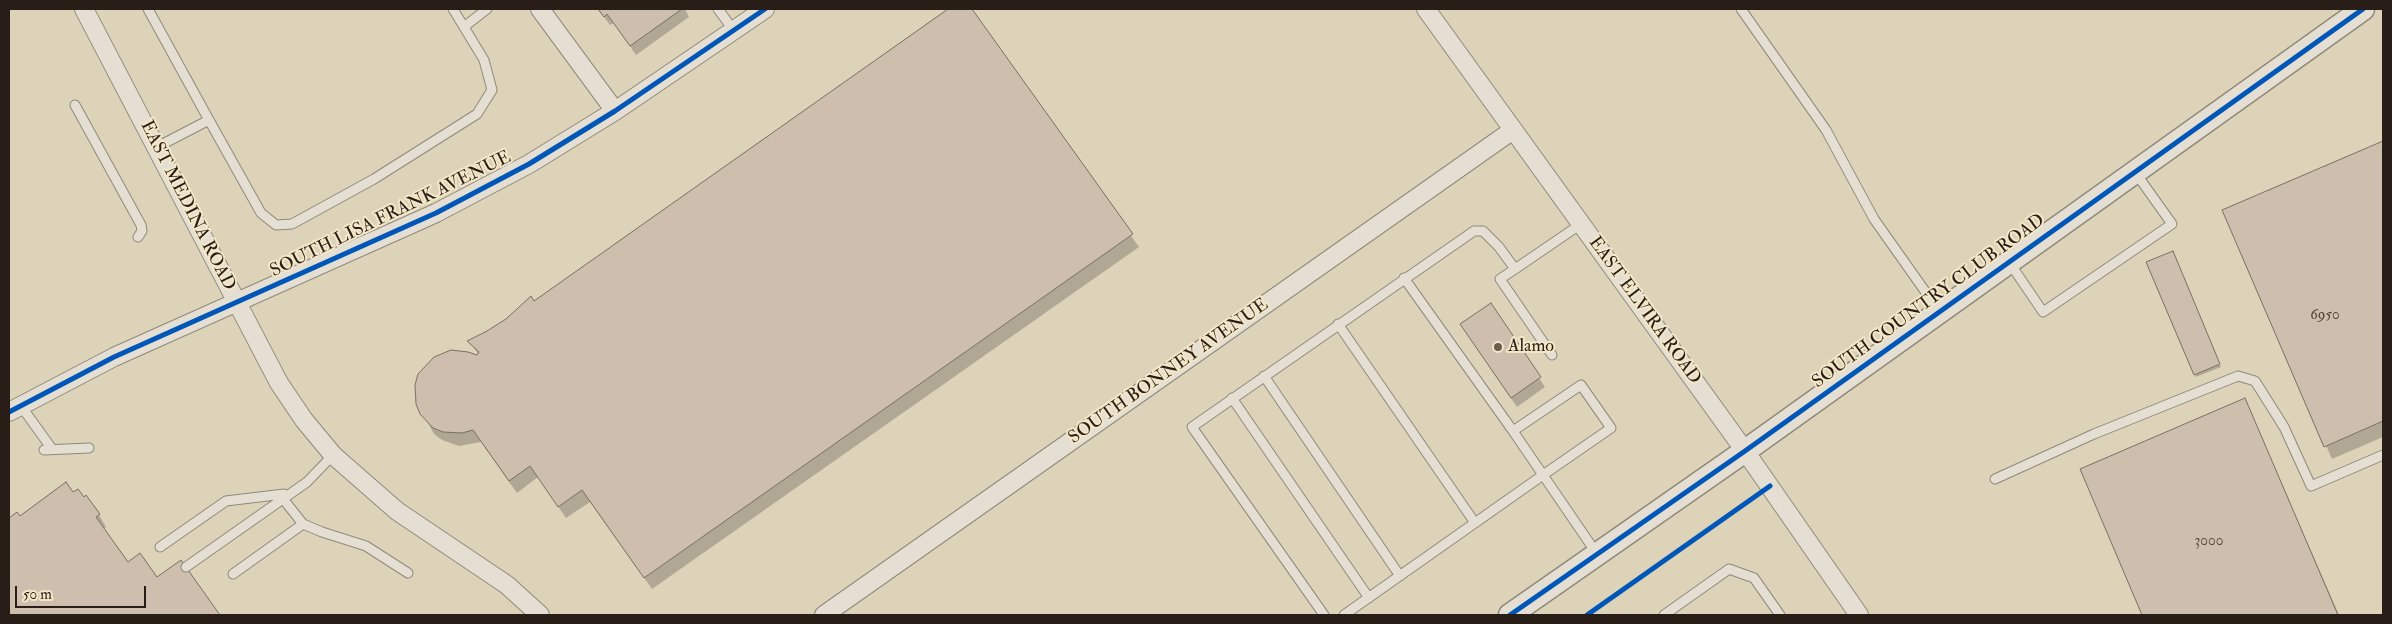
<!DOCTYPE html>
<style>
body{margin:0}
#map{position:relative;width:2392px;height:624px;overflow:hidden;background:#ddd3b9;font-family:"IM FELL Double Pica",serif}
canvas{display:block}
.frame{position:absolute;inset:0;border:10px solid #291e17;pointer-events:none}
.scale{position:absolute;left:15px;top:586px;width:131px;height:22px;box-sizing:border-box;border:2px solid #291e17;border-top:0;padding-left:6px;font-size:15px;line-height:18px;white-space:nowrap;color:#291e17;-webkit-text-stroke:4px #f3e7c8;paint-order:stroke}
</style>
<div id="map">
<canvas width="2392" height="624"></canvas>
<div class="frame"></div>
<div class="scale">50 m</div>
</div>
<script>
const g = document.querySelector('canvas').getContext('2d');
g.lineJoin = 'round';
function fillPath(path, color) { g.fillStyle = color; g.fill(path, 'evenodd'); }
const shape = rows => new Path2D(rows.map(r => 'M' + r).join(''));
function strokePath(path, color, width, dash) { g.strokeStyle = color; g.lineWidth = width; g.lineCap = dash ? 'butt' : 'round'; g.setLineDash(dash || []); g.stroke(path); }
function drawText(font, color, halo, rows, align = 'center') {
  g.font = font + ' "IM FELL Double Pica",serif'; g.lineWidth = 4; g.setLineDash([]); g.textBaseline = 'middle'; g.strokeStyle = halo; g.fillStyle = color; for (const [text, x, y, turn = 0] of rows) {
    g.save(); g.translate(x, y); g.rotate((+turn || 0) * Math.PI / 180); g.textAlign = isNaN(turn) ? turn : align; if (halo) g.strokeText(text, 0, 0); g.fillText(text, 0, 0); g.restore();
  }
}
fillPath(shape([
 [598,9,685,9,689,17,636,55,614,23,610,25],
 [950,9,971,9,1139,247,652,589,590,502,566,518,538,477,517,493,481,442,459,446,442,440,434,434,417,403,481,358,469,341,488,332,534,303],
 [2383,143,2383,437,2332,459,2224,211],
 [2174,255,2221,367,2196,377,2195,374],
 [1490,305,1545,387,1517,407,1467,334],
 [2245,400,2339,615,2144,615,2081,469],
 [73,494,99,515,106,527,103,529,128,563,157,579,180,562,218,615,9,615,9,520,17,514,19,517]
]), '#0003');
const building = shape([
 [598,9,682,9,630,46,607,14,604,17,598,9],
 [948,9,972,9,1133,234,644,578,582,490,558,507,530,466,509,481,473,430,462,433,443,432,433,428,420,414,416,404,415,385,418,374,434,357,451,350,468,352,477,355,479,352,467,341,487,331,506,319,531,296,534,301,948,9],
 [2383,141,2383,421,2324,447,2222,210,2383,141],
 [2173,251,2220,364,2194,375,2146,262,2173,251],
 [1491,303,1541,377,1511,398,1460,324,1491,303],
 [2245,398,2338,615,2142,615,2080,469,2245,398],
 [66,482,73,492,78,489,84,497,86,495,100,514,96,517,128,562,140,553,157,577,181,560,220,615,9,615,9,518,17,512,20,516,66,482]
]);
fillPath(building, '#cdbead');
strokePath(building, '#777063', 1);
const service = shape([
 [148,9,209,120,157,147],
 [718,9,734,31],
 [1741,9,1826,130,1874,219,1939,311],
 [465,26,487,9],
 [75,105,141,225,142,231,138,237],
 [209,120,261,213,276,225,292,224,374,179,477,114,492,90,484,60,453,9],
 [2009,262,2043,312,2172,224,2135,172],
 [1515,269,1500,279,1552,355],
 [1404,278,1513,431],
 [1338,324,1475,523],
 [1264,376,1400,576],
 [1581,385,1611,428,1543,475,1513,431,1581,385],
 [1232,398,1369,598],
 [21,406,52,449],
 [44,450,89,448],
 [1995,479,2094,434,2238,376,2255,381,2284,427,2311,486,2383,455],
 [280,495,303,524,322,532,366,546,408,573],
 [160,547,226,501,284,494],
 [186,567,307,482,333,455],
 [233,574,303,524],
 [1324,615,1192,427,1474,231,1483,231,1499,247,1515,269,1581,224],
 [1344,615,1543,475,1597,554],
 [1664,615,1729,569,1754,578,1780,615]
]);
const minor = shape([
 [84,9,279,383,304,420,333,455,397,511,507,585,540,615],
 [540,9,615,111],
 [1426,9,1745,451,1859,615],
 [9,412,114,357,436,213,529,164,615,111,765,9],
 [824,615,1513,130]
]);
const tertiary = shape([
 [1510,615,1745,451,2363,9]
]);
strokePath(service, '#8f897a', 11);
strokePath(minor, '#8f897a', 20);
strokePath(tertiary, '#8f897a', 25);
strokePath(service, '#e4dfd2', 9);
strokePath(minor, '#e4dfd2', 18);
strokePath(tertiary, '#e4dfd2', 22);
strokePath(shape([
 [9,412,114,357,436,213,529,164,615,111,765,9],
 [1510,615,1745,451,2363,9],
 [1587,615,1770,486]
]), '#0057b8', 5);
for (const [x, y, r, color] of [
 [1498,347,5,"#685d50"]
]) { const dot = new Path2D(); dot.arc(x, y, r, 0, 2 * Math.PI); g.fillStyle = color; g.fill(dot); strokePath(dot, '#f3e7c8', 2); }
drawText('15px', '#52463c', null, [
 ["6950",2325,316],
 ["3000",2209,542]
]);
drawText('18px', '#291e17', '#f3e7c8', [
 ["EAST MEDINA ROAD",187,206,63],
 ["SOUTH LISA FRANK AVENUE",391,215,-26],
 ["SOUTH COUNTRY CLUB ROAD",1929,302,-36],
 ["EAST ELVIRA ROAD",1644,311,54],
 ["SOUTH BONNEY AVENUE",1169,372,-35]
]);
drawText('18px', '#291e17', '#f3e7c8', [
 ["Alamo",1508,347]
], 'left');
</script>
